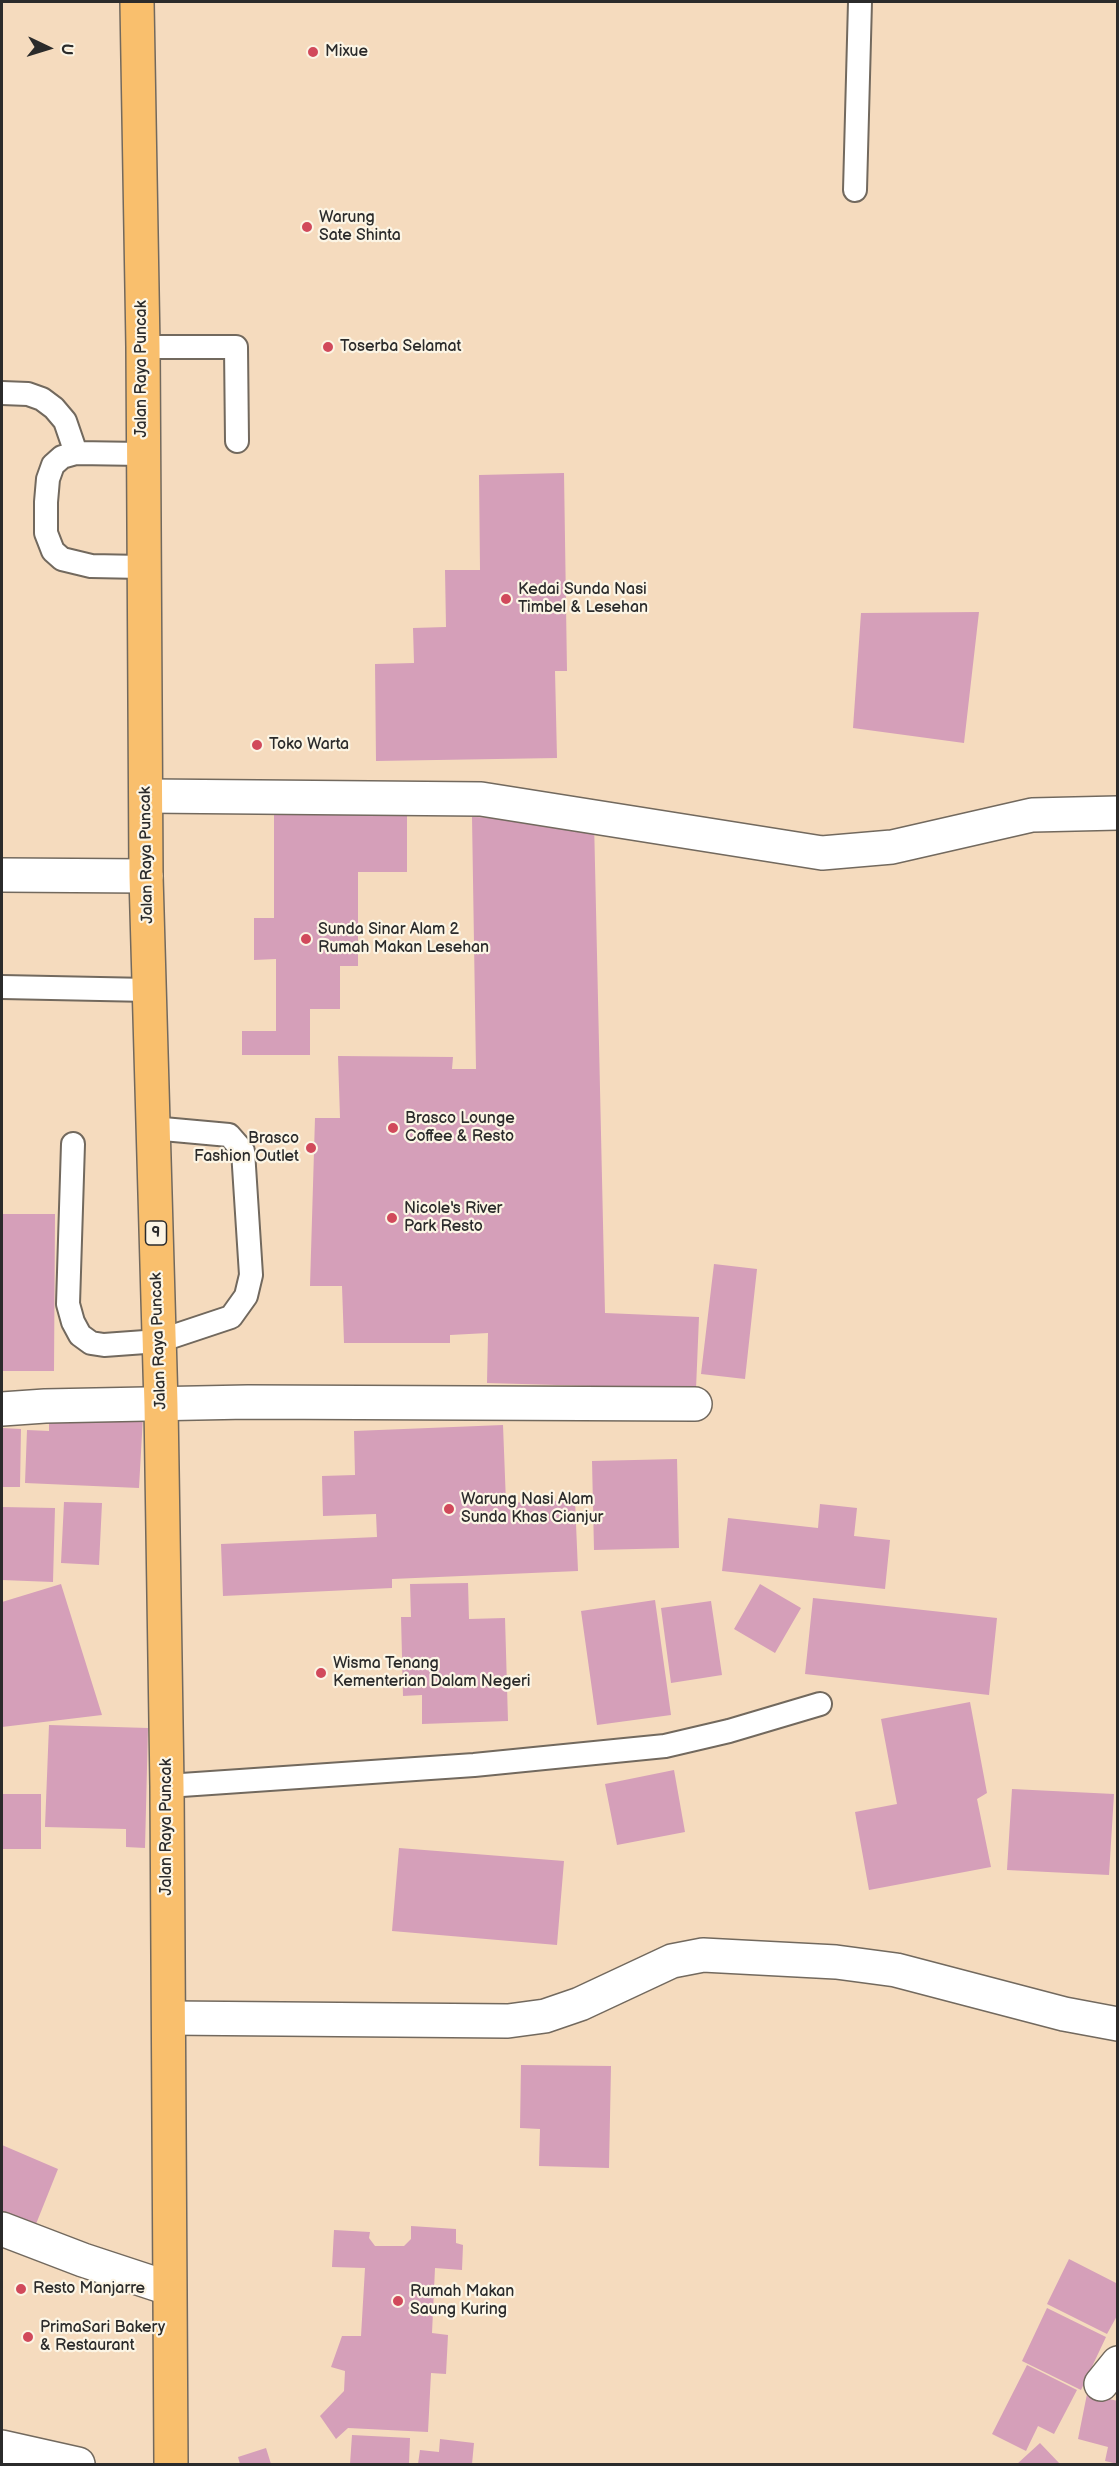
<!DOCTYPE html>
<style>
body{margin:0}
#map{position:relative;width:1119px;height:2466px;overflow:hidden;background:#f5dbbe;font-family:"Balsamiq Sans",sans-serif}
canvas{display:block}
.frame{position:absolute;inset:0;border:3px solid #2b2b2b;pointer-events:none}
.north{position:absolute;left:18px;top:18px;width:60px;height:60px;-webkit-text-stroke:4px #fcf5e5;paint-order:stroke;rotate:94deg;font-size:16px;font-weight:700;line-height:24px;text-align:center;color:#2b2b2b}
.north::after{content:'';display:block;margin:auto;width:21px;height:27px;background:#2b2b2b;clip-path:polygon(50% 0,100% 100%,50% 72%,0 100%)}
</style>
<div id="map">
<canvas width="1119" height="2466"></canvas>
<div class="frame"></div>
<div class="north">U</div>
</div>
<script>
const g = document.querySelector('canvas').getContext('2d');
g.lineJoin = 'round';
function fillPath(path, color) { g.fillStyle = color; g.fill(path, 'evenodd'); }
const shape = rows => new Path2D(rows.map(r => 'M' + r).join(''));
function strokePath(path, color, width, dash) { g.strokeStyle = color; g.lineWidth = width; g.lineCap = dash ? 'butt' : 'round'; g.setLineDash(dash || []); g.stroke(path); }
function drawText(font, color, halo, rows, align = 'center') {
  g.font = font + ' "Balsamiq Sans",sans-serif'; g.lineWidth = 4.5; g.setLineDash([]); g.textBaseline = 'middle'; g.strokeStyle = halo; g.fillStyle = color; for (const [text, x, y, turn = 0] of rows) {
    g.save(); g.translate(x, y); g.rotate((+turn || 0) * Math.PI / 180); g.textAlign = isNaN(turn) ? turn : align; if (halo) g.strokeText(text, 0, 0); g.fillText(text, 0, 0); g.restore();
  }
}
fillPath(shape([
 [564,473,567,671,555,671,557,758,376,761,375,664,414,663,413,628,446,627,445,570,480,570,479,475],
 [979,612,964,743,853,728,861,613],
 [407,811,407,872,358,872,358,966,340,966,340,1009,310,1009,310,1055,242,1055,242,1031,276,1031,276,959,254,960,254,918,274,918,274,812],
 [472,817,594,820,605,1313,699,1317,696,1389,487,1383,488,1333,450,1335,450,1343,344,1343,342,1286,310,1286,315,1118,340,1118,338,1056,453,1057,452,1069,476,1069],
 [2,1214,55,1214,54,1371,2,1371],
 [714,1264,757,1269,745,1379,701,1374],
 [49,1412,143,1416,139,1488,25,1483,27,1430,49,1431],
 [503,1425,506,1503,575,1500,578,1571,392,1579,392,1588,223,1596,221,1544,377,1537,376,1514,323,1516,322,1476,355,1475,354,1431],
 [2,1428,21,1429,20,1487,2,1487],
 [677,1459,679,1548,594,1550,592,1461],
 [64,1502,102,1503,99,1565,61,1563],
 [820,1504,857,1508,854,1536,890,1540,885,1589,722,1571,728,1518,818,1528],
 [2,1507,55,1508,53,1582,2,1580],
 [468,1583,469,1619,505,1618,508,1721,422,1724,422,1695,403,1696,401,1617,411,1617,410,1584],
 [61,1584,102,1715,2,1727,2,1602],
 [760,1584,801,1608,775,1653,734,1629],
 [813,1598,997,1618,989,1695,805,1674],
 [655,1600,671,1715,597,1725,581,1611],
 [711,1601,722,1675,671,1683,661,1608],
 [970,1702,987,1793,977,1799,991,1867,869,1890,855,1812,897,1804,881,1719],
 [49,1725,148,1728,145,1848,126,1847,126,1829,45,1827],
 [674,1770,685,1832,617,1845,605,1784],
 [1012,1789,1114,1794,1109,1875,1007,1870],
 [2,1794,41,1794,41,1849,2,1849],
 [399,1848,564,1861,557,1945,392,1931],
 [521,2065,611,2066,609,2168,539,2166,540,2129,520,2128],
 [2,2145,58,2169,34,2229,2,2215],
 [411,2226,456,2229,456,2243,463,2245,462,2270,435,2268,432,2333,448,2335,446,2374,431,2373,428,2432,348,2428,336,2439,320,2416,344,2391,345,2371,331,2367,342,2336,361,2336,365,2268,332,2267,334,2230,370,2232,369,2238,375,2246,404,2246,411,2239],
 [1069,2259,1118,2284,1118,2314,1107,2334,1047,2304],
 [1047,2308,1106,2337,1081,2390,1022,2361],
 [1027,2365,1077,2390,1054,2434,1038,2426,1026,2451,992,2434],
 [1087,2394,1118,2401,1118,2464,1105,2461,1108,2447,1078,2439],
 [352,2435,410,2438,409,2464,350,2464],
 [440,2439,474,2443,472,2464,418,2464,420,2450,439,2452],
 [1040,2443,1060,2464,1017,2464],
 [266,2448,271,2464,240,2464,238,2457]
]), '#d59fb9');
const lane = shape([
 [855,190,860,2],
 [143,347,236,347,237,441],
 [2,393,28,394,42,399,54,408,65,421,76,453],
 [143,454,76,453,62,457,53,465,48,479,46,502,46,533,53,551,62,559,91,566,143,567],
 [2,987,149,990],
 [73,1144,68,1304,73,1322,80,1335,91,1343,104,1345,159,1341,231,1317,246,1296,251,1275,243,1151,229,1135,152,1128],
 [167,1786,474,1765,665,1746,729,1731,820,1704]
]);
const street = shape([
 [147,796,481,799,822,853,892,847,1032,815,1118,813],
 [2,875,146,876],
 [2,1409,45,1406,248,1402,695,1404],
 [169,2018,508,2021,545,2016,580,2004,672,1961,703,1955,836,1962,896,1970,1064,2014,1118,2024],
 [2,2229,83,2260,168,2288],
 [1101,2384,1118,2363],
 [2,2447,78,2464]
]);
const highway = shape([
 [137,2,143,347,146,876,161,1405,167,1786,171,2464]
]);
strokePath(lane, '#72695e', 26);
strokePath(street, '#72695e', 36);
strokePath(highway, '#72695e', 36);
strokePath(lane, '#fff', 22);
strokePath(street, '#fff', 33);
strokePath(highway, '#f9bf6d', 33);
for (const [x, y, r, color] of [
 [313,52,6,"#d1495b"],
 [307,227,6,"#d1495b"],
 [328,347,6,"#d1495b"],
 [506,599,6,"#d1495b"],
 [257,745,6,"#d1495b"],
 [306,939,6,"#d1495b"],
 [393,1128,6,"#d1495b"],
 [311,1148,6,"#d1495b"],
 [392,1218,6,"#d1495b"],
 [449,1509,6,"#d1495b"],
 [321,1673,6,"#d1495b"],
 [21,2289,6,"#d1495b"],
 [398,2301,6,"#d1495b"],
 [28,2337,6,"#d1495b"]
]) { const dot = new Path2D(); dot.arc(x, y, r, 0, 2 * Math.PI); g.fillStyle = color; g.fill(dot); strokePath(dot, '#fcf5e5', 2); }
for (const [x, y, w] of [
 [156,1233,21]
]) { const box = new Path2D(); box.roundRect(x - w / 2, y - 12, w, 24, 4.5); g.fillStyle = '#fcf5e5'; g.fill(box); strokePath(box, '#2b2b2b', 1.5); }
drawText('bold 15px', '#2b2b2b', null, [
 ["9",156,1233]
]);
drawText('16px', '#2b2b2b', '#fcf5e5', [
 ["Mixue",325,52],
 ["Warung",319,218],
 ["Sate Shinta",319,236],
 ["Toserba Selamat",340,347],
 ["Kedai Sunda Nasi",518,590],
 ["Timbel & Lesehan",518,608],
 ["Toko Warta",269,745],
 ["Sunda Sinar Alam 2",318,930],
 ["Rumah Makan Lesehan",318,948],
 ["Brasco Lounge",405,1119],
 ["Coffee & Resto",405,1137],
 ["Brasco",299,1139,"right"],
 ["Fashion Outlet",299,1157,"right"],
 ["Nicole's River",404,1209],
 ["Park Resto",404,1227],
 ["Warung Nasi Alam",461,1500],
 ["Sunda Khas Cianjur",461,1518],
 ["Wisma Tenang",333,1664],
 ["Kementerian Dalam Negeri",333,1682],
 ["Resto Manjarre",33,2289],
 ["Rumah Makan",410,2292],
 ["Saung Kuring",410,2310],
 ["PrimaSari Bakery",40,2328],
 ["& Restaurant",40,2346]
], 'left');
drawText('16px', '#2b2b2b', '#fcf5e5', [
 ["Jalan Raya Puncak",142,369,-90],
 ["Jalan Raya Puncak",147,855,-91],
 ["Jalan Raya Puncak",159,1341,-92],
 ["Jalan Raya Puncak",167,1827,-90]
]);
</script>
